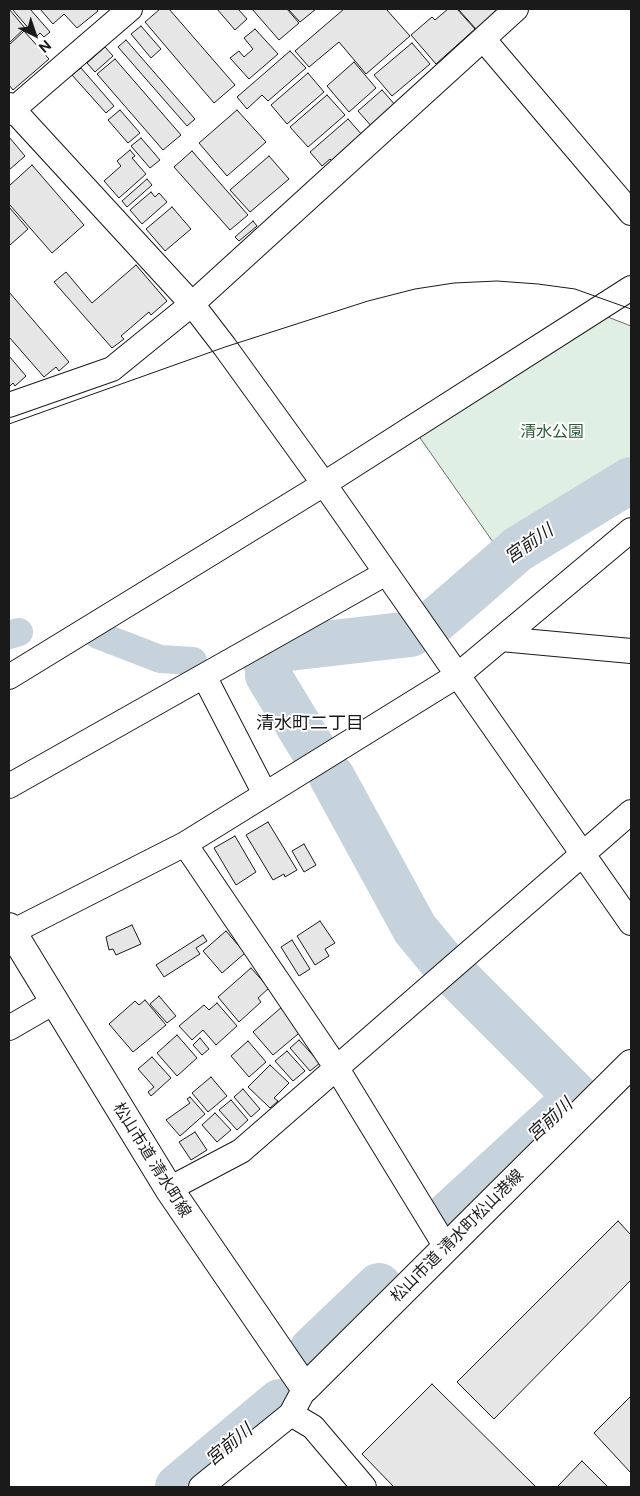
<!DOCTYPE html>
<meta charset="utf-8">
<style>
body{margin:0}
#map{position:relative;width:640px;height:1496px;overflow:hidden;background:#fff;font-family:"Public Sans",sans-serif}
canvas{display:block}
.frame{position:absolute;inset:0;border:10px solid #1a1a1a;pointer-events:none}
.north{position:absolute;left:10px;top:10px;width:50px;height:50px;-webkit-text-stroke:4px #fff;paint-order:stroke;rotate:139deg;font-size:14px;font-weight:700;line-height:20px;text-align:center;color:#1a1a1a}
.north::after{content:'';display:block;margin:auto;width:18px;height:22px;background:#1a1a1a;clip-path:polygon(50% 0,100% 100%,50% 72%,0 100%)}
</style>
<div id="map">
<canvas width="640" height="1496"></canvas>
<div class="frame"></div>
<div class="north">N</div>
</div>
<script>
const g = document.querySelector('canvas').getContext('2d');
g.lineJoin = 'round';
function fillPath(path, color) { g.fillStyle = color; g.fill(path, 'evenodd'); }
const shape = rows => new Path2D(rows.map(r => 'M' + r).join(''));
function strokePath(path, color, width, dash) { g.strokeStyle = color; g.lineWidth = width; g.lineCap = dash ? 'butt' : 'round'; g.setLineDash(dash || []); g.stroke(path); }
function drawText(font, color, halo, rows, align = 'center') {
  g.font = font + ' "Public Sans","Noto Sans JP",sans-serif'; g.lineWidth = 4; g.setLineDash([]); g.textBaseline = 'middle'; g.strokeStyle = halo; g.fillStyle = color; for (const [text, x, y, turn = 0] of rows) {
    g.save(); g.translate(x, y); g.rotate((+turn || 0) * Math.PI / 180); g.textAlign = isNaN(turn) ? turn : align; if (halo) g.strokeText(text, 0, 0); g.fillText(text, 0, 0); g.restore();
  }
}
const green = shape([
 [605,316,631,326,631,468,500,552,418,435,605,316]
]);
fillPath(green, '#e0efe3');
strokePath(green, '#6a6a6a', 1);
strokePath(shape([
 [9,635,19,632],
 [98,635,160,659,193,661],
 [253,653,280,649]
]), '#c6d2dc', 28);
strokePath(shape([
 [435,621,518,549,631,480],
 [266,662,280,649,411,634],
 [268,675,314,751],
 [332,777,415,929,444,964],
 [448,1215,577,1097,460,980],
 [312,1350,379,1286],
 [178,1487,280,1402]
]), '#c6d2dc', 46);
const building = shape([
 [9,9,25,28,9,43,9,9],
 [12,9,30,9,50,32,44,37,40,33,36,37,12,9],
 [40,9,96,9,98,11,77,28,64,14,53,24,40,9],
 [160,9,169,9,235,85,214,103,145,22,160,9],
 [217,9,238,9,247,19,235,30,217,9],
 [252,9,287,9,299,23,279,40,252,9],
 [288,9,316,9,300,22,288,9],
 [344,9,386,9,410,36,366,74,339,42,309,67,295,51,344,9],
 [448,9,457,9,475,29,436,64,411,35,432,17,435,20,448,9],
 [458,9,499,9,476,29,458,9],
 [141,26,161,49,151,58,131,34,141,26],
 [255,29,278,54,249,79,230,58,239,51,244,57,253,49,244,38,255,29],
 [24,31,49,59,13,90,9,85,9,45,24,31],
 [126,40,195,119,187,126,118,47,126,40],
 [412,43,430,64,392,96,374,75,412,43],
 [105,47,113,56,95,72,87,63,105,47],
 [290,51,306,68,268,101,262,95,247,109,237,97,290,51],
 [115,59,181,135,163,150,97,74,115,59],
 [354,62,376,88,349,112,327,86,354,62],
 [81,68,114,106,106,113,72,75,81,68],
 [308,73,324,92,287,124,271,105,308,73],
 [382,90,397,107,373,128,358,111,382,90],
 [327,95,345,115,308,147,290,127,327,95],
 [120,110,140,133,128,143,108,120,120,110],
 [237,110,266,142,227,176,199,143,237,110],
 [348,119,363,136,333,162,330,159,322,166,310,152,348,119],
 [9,137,25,156,9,170,9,137],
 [141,138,160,160,150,168,131,146,141,138],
 [130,150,135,156,132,158,146,174,119,198,104,181,121,166,117,161,130,150],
 [192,151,248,215,230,230,174,167,192,151],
 [269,156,289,179,250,212,230,190,269,156],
 [32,165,84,225,52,253,9,204,9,186,32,165],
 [147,179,152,185,127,207,122,201,147,179],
 [151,192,155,197,159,193,167,202,142,224,130,210,151,192],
 [9,207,28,229,10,245,9,244,9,207],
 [172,207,191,229,165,251,146,229,172,207],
 [253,221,257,226,239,241,235,237,253,221],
 [136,265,167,301,151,315,149,312,121,336,124,339,112,348,54,282,66,272,92,303,136,265],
 [9,292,69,362,59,371,56,367,44,377,9,337,9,292],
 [9,356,26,376,15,386,13,383,9,387,9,356],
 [268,822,297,870,285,877,284,874,273,880,246,835,268,822],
 [235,836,256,872,236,885,214,848,235,836],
 [304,844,316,865,304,872,292,851,304,844],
 [320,921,335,943,325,949,329,956,315,965,297,936,320,921],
 [132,925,141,944,116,955,113,949,109,950,106,937,132,925],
 [226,931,245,953,222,973,203,951,226,931],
 [203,935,207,941,196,948,200,954,164,977,156,965,203,935],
 [292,940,310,969,299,976,281,947,292,940],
 [251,968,269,988,258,998,261,1002,239,1022,218,997,251,968],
 [159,996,176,1016,167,1023,150,1004,159,996],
 [145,1000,166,1025,133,1052,109,1024,135,1001,139,1005,145,1000],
 [217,1003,237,1026,216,1045,203,1030,192,1040,179,1026,204,1005,209,1010,217,1003],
 [283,1006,304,1029,273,1055,253,1032,283,1006],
 [177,1035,197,1058,177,1076,157,1053,177,1035],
 [200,1038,209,1049,202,1055,193,1045,200,1038],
 [299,1040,320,1063,310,1071,290,1048,299,1040],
 [248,1041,266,1062,249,1077,231,1056,248,1041],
 [287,1051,305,1071,293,1081,275,1061,287,1051],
 [152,1057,171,1078,151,1096,148,1092,154,1087,138,1069,152,1057],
 [270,1065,289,1083,274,1098,278,1101,270,1108,248,1087,270,1065],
 [211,1077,227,1096,208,1112,192,1093,211,1077],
 [243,1089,260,1109,251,1117,234,1097,243,1089],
 [190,1097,205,1114,180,1136,166,1120,190,1103,187,1099,190,1097],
 [231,1100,248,1120,237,1130,219,1110,231,1100],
 [215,1113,231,1130,217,1142,202,1125,215,1113],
 [195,1132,207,1150,191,1160,179,1142,195,1132],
 [618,1221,631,1235,631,1280,494,1419,457,1382,618,1221],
 [432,1384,536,1487,394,1487,362,1454,432,1384],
 [631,1396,631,1470,630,1472,594,1433,631,1396],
 [582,1461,608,1487,557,1487,582,1461]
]);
fillPath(building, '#e6e6e6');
strokePath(building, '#1a1a1a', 1);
const minor = shape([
 [484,40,631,213],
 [9,105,192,304,225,347,324,484,631,923],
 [9,113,130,9],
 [9,405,112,369,192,304,516,9],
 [501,639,631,651],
 [204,676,265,794],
 [9,677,324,484,631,288],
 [9,786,386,573],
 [185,844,336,1067,446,1247],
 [12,932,185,844,458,675,631,530],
 [9,1028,54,1002],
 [169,1189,241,1151,631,812],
 [291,1414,313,1427,364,1487],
 [201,1487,291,1414,305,1388]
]);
const tertiary = shape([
 [9,927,169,1189,305,1388,631,1064]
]);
strokePath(minor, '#1a1a1a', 26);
strokePath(tertiary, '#1a1a1a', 30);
strokePath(minor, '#fff', 24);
strokePath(tertiary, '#fff', 28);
strokePath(shape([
 [9,424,225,347,368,301,415,289,454,283,497,281,538,284,575,289,631,309]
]), '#1a1a1a', 1);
drawText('16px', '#2b5a34', '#fff', [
 ["清水公園",552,432]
]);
drawText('16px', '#1a1a1a', '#fff', [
 ["松山市道 清水町線",152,1160,58],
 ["松山市道 清水町松山港線",457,1236,-45]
]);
drawText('italic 18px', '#1a1a1a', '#fff', [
 ["宮前川",529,544,-35],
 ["宮前川",550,1120,-43],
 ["宮前川",229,1445,-40]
]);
drawText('18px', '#1a1a1a', '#fff', [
 ["清水町二丁目",310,723]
]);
</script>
